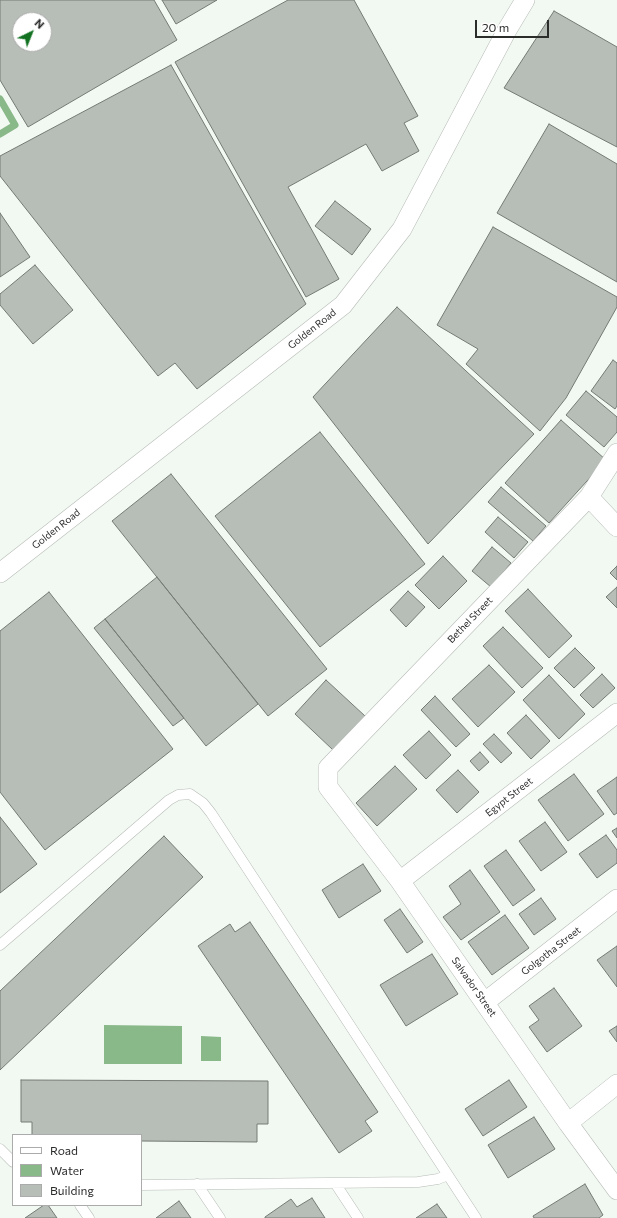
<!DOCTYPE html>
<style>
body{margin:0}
#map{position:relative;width:617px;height:1218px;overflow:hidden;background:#f2f8f2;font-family:Commissioner,sans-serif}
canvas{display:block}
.legend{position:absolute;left:12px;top:1134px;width:130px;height:72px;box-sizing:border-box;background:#fff;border:1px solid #aaabaa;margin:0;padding:5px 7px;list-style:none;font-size:12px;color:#2b2d2b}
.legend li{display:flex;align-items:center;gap:8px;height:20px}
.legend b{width:20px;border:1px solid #aaabaa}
.north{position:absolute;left:12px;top:12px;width:40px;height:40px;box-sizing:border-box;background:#fff;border:1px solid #aaabaa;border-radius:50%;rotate:43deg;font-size:11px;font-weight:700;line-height:16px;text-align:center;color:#2b2d2b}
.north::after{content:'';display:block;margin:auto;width:14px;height:18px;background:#117120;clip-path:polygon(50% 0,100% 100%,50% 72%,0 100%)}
.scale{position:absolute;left:475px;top:20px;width:74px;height:18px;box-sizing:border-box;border:2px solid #2b2d2b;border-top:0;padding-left:5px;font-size:12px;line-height:14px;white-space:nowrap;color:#2b2d2b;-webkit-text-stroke:3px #fff;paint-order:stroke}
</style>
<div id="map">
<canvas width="617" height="1218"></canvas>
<ul class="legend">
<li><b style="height:5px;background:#fff"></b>Road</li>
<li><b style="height:11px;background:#89b889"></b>Water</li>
<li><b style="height:11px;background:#b7bdb7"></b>Building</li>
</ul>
<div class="north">N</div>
<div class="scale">20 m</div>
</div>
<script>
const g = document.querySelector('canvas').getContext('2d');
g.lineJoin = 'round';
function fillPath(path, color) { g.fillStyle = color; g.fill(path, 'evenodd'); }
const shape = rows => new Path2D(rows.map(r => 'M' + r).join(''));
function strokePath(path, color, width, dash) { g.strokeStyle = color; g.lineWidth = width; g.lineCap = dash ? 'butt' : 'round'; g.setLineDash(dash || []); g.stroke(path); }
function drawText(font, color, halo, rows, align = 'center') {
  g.font = font + ' Commissioner,sans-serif'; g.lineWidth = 3; g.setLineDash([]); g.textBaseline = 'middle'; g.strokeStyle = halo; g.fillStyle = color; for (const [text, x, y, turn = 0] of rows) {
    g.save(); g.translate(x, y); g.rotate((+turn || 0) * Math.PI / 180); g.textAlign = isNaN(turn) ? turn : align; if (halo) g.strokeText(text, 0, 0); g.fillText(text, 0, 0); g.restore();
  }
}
fillPath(shape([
 [104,1025,182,1026,182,1064,104,1064],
 [201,1036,221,1037,221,1061,201,1061]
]), '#89b889');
strokePath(shape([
 [0,99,15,125,0,134]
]), '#89b889', 7);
const building = shape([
 [0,0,154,0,177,40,28,127,0,80,0,0],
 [20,20,44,20,44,44,20,44,20,20],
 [162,0,217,0,176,24,162,0],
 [288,0,354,0,418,116,404,123,419,151,382,171,366,144,288,187,339,279,306,297,175,62,288,0],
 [554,11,617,47,617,147,504,88,554,11],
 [171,65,306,304,197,389,175,363,158,376,0,176,0,156,171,65],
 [549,124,617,164,617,282,497,213,549,124],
 [335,201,371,229,352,255,315,226,335,201],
 [0,213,30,257,0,277,0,213],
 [493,227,617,297,617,307,566,398,540,431,466,364,478,349,437,325,493,227],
 [35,265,73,310,33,344,0,305,0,294,35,265],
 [397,307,534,434,428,544,313,397,397,307],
 [613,360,617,363,617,406,615,409,591,391,613,360],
 [586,391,617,417,617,432,604,447,566,415,586,391],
 [561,420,606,460,549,523,505,483,561,420],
 [320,432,425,564,320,647,215,516,320,432],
 [171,474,327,669,268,716,112,521,171,474],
 [501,487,546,526,533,541,488,502,501,487],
 [498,517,528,542,514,558,485,532,498,517],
 [492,547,511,563,491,587,472,571,492,547],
 [443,556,467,581,439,609,415,585,443,556],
 [617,566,617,580,610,573,617,566],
 [157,577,258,704,206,746,105,619,157,577],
 [617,587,617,608,606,597,617,587],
 [528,589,572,636,549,658,505,611,528,589],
 [408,591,425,607,406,627,390,610,408,591],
 [49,592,173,749,45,850,0,792,0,631,49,592],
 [105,619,184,718,173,726,94,628,105,619],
 [503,627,543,668,522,688,483,646,503,627],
 [575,648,595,668,574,688,554,668,575,648],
 [489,665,515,692,478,727,452,699,489,665],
 [602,674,615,688,593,708,580,695,602,674],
 [549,675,585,714,559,739,523,700,549,675],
 [326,680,365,716,333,750,295,714,326,680],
 [435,696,470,734,456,747,421,710,435,696],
 [526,715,550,741,531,759,507,733,526,715],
 [429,731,451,755,426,779,403,755,429,731],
 [494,734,512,753,501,763,483,744,494,734],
 [480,752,489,762,479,771,470,761,480,752],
 [395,766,417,789,377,826,356,803,395,766],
 [458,770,479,792,457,813,436,790,458,770],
 [574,774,604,814,568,841,538,800,574,774],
 [617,777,617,813,614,815,597,791,617,777],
 [0,817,37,864,0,893,0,817],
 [545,822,567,852,541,871,519,841,545,822],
 [617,828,617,838,612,831,617,828],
 [606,835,617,850,617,863,597,878,579,854,606,835],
 [164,836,203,877,0,1070,0,991,164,836],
 [506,850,535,890,513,906,484,866,506,850],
 [363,864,381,891,339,918,322,890,363,864],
 [470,870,500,912,461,940,443,917,461,904,449,886,470,870],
 [541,898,556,919,534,935,519,914,541,898],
 [400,909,423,942,407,953,384,920,400,909],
 [505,915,529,948,492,975,468,942,505,915],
 [250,922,378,1112,365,1121,372,1131,339,1153,198,946,230,924,235,932,250,922],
 [617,946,617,987,597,960,617,946],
 [432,954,458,994,406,1026,380,985,432,954],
 [554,988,582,1026,547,1052,529,1027,539,1020,529,1006,554,988],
 [617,1026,617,1042,609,1031,617,1026],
 [21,1080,268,1081,268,1124,257,1124,257,1142,141,1141,141,1135,32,1135,32,1122,21,1122,21,1080],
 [509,1080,527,1107,483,1136,465,1109,509,1080],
 [534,1117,555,1149,508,1178,488,1145,534,1117],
 [585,1184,603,1215,599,1218,534,1218,533,1216,585,1184],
 [312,1198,325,1218,265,1218,265,1217,291,1199,297,1207,312,1198],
 [179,1201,191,1218,156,1218,179,1201],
 [437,1204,447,1218,416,1218,437,1204],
 [44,1205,48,1205,57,1218,25,1218,44,1205]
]);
fillPath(building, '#b7bdb7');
strokePath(building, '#757a75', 1);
const lane = shape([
 [0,945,169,800,178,795,190,794,203,803,211,813,476,1218],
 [0,1149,13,1162],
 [335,1183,358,1218],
 [197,1184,220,1218],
 [141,1185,418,1182,438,1179,448,1175],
 [80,1205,89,1218]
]);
const street = shape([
 [617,453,589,497,328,768,328,787,400,881,568,1123,617,1190],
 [589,497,617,527],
 [0,573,343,305,402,229,507,30,525,0],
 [400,881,617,713],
 [485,1002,617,899],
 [568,1123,617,1084]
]);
strokePath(lane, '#b7bcb7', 11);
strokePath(street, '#b7bcb7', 20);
strokePath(lane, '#fff', 10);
strokePath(street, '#fff', 19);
drawText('10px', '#2b2d2b', '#fff', [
 ["Golden Road",312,329,-38],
 ["Golden Road",56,529,-38],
 ["Bethel Street",470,620,-46],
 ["Egypt Street",509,797,-38],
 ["Golgotha Street",551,951,-38],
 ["Salvador Street",474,987,55]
]);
</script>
